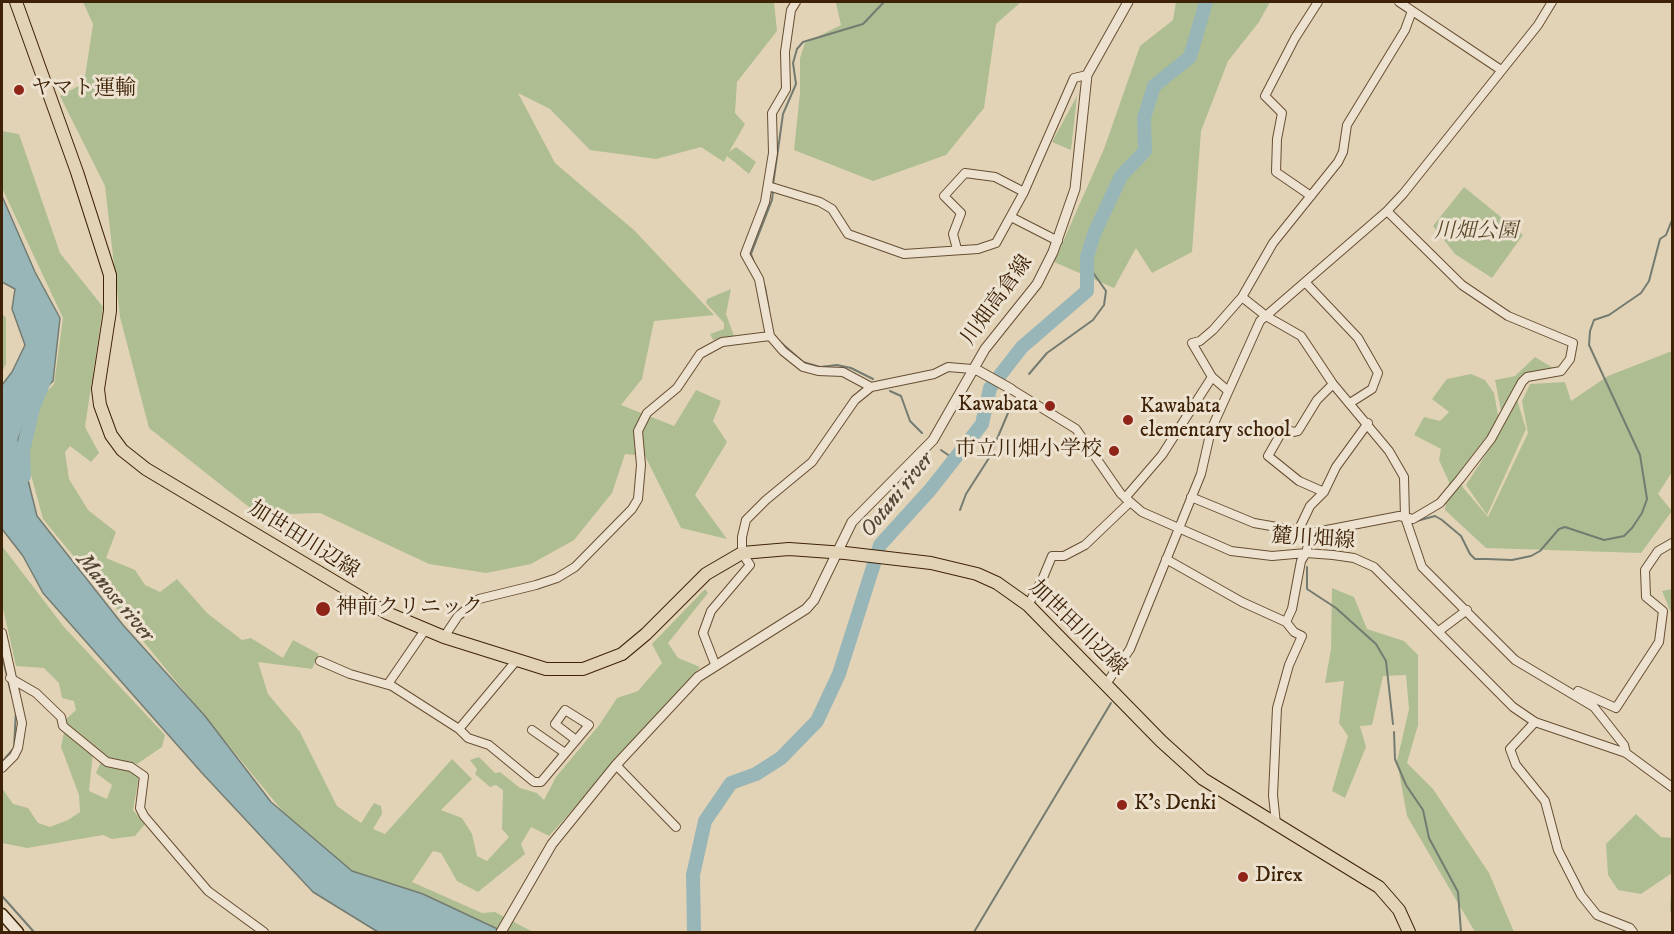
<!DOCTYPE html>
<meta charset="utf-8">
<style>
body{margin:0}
#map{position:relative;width:1674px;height:934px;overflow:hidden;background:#e3d3b6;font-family:"IM FELL DW Pica",serif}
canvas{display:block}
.frame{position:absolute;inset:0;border:3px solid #3e2207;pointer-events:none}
</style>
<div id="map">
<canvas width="1674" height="934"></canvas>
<div class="frame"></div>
</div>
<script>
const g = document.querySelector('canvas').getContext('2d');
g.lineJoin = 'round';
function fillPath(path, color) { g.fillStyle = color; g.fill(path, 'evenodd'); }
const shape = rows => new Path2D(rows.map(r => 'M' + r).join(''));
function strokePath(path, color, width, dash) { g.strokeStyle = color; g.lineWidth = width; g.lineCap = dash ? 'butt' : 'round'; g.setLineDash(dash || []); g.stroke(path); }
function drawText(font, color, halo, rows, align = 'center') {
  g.font = font + ' "IM FELL DW Pica","Noto Serif JP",serif'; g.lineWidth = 6; g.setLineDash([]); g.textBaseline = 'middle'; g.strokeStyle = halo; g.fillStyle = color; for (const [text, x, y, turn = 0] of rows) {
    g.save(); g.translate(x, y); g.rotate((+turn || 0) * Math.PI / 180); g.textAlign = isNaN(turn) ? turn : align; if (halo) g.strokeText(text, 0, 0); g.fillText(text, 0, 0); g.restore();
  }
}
fillPath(shape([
 [83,2,774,2,777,31,737,82,735,113,745,124,729,152,736,147,756,162,749,174,727,156,724,162,701,147,656,159,590,150,550,109,518,93,555,163,635,231,714,315,654,321,642,379,621,405,674,426,696,390,721,401,713,421,727,442,695,495,727,539,681,528,645,456,625,454,612,493,574,540,531,564,486,573,429,564,320,513,259,515,149,428,120,317,105,186,60,96,84,83,93,24],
 [825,2,1021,2,996,24,984,108,946,155,873,181,794,150,800,93,800,58,805,43,841,25,836,3],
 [1176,2,1270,2,1259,22,1228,61,1201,131,1192,252,1152,273,1136,248,1114,288,1054,262,1104,149,1140,46,1173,20],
 [1077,96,1071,150,1052,142],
 [2,131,19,134,60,253,103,307,85,427,99,453,91,462,70,446,65,452,69,479,88,510,116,532,106,558,135,570,145,585,160,592,177,579,207,613,242,640,251,638,283,658,293,640,319,654,312,669,258,662,268,694,300,732,337,806,361,823,374,803,381,806,382,814,373,829,385,834,452,759,472,779,441,810,462,818,472,834,477,856,487,861,509,837,502,829,503,790,496,785,490,787,475,774,477,769,470,760,479,757,495,773,500,772,520,788,537,793,544,800,556,777,600,724,617,698,638,691,662,663,652,644,705,589,708,593,668,643,678,658,700,667,549,836,531,827,521,844,525,854,478,892,457,881,441,853,433,851,412,882,482,913,495,912,533,932,431,932,339,880,43,519,21,438,31,408,54,384,63,318,2,188],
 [1464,187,1523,235,1492,278,1455,254,1433,226],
 [731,289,726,314,734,336,713,340,710,334,724,329,724,323,706,303,707,299],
 [2,313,6,318,6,364,2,372],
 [1672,351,1672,472,1658,494,1672,511,1641,553,1486,548,1445,510,1449,482,1439,460,1441,449,1414,435,1424,417,1440,421,1449,412,1432,399,1447,379,1471,374,1485,380,1494,393,1499,421,1455,478,1488,517,1528,433,1522,401,1530,384,1565,382,1571,401,1608,376],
 [1535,357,1553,368,1522,375,1514,390,1526,429,1487,515,1466,485,1504,426,1495,380,1515,376],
 [2,546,64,627,165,735,162,747,137,764,109,760,68,724,65,720,76,710,74,701,62,698,59,683,44,668,16,666,2,604],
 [1332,588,1354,597,1367,629,1404,641,1418,655,1418,725,1407,763,1433,789,1489,873,1514,932,1475,932,1407,816,1397,761,1409,709,1406,675,1383,676,1372,725,1360,726,1366,747,1345,798,1332,791,1348,736,1339,723,1344,681,1325,683,1331,649],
 [1672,589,1672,615,1662,591],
 [64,732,93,753,89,791,107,799,112,785,96,773,101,762,108,767,132,771,139,776,133,810,145,824,135,836,112,839,103,835,27,848,2,843,2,788,13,804,28,808,38,823,50,827,68,820,80,812,79,795,61,747],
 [1636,814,1661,837,1672,838,1672,913,1670,911,1672,873,1641,894,1618,890,1608,875,1606,844]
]), '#aebe92');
const water = shape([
 [2,196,35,272,60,318,53,381,30,405,18,440,37,516,123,625,205,716,271,802,352,871,423,894,504,932,378,932,313,892,202,773,43,593,23,556,2,529,2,385,12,372,25,345,12,309,15,289,2,282,2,196]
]);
fillPath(water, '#98b6b7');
strokePath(water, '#747b71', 1.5);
strokePath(shape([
 [773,185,783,114,796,84,793,63,797,49,803,42,863,24,884,2],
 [755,265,751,254,772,200,773,191],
 [758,269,765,287,769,310],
 [778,340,803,362,820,367,837,365,851,368,873,379],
 [1029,374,1047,353,1093,320,1104,305,1106,291,1087,264],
 [890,391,901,396,910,421,922,433],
 [941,450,954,459],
 [960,510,966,494,989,458,1008,413],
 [1413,522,1435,516,1442,520,1461,536,1470,554,1475,559,1487,559,1512,560,1531,556,1540,551,1559,529,1565,527,1604,540,1624,536,1632,528,1642,513,1647,499,1640,455,1589,345,1590,331,1594,320,1609,315,1641,293,1649,281,1660,239,1666,235,1672,220],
 [1312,545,1317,539,1329,534,1375,524],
 [1307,567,1307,589,1336,608,1376,644,1386,661,1393,724],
 [2,655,11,693],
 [1394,732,1395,759,1406,785,1423,810,1429,838,1458,892,1461,932],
 [2,762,14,748,16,710],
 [2,896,34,932],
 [974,932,1111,703]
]), '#747b71', 2);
strokePath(shape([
 [24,476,23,451,33,408,44,381],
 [694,932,693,875,705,821,731,783,756,774,781,758,817,721,839,674,880,545,930,490,982,424,990,388,1022,347,1087,291,1087,257,1094,234,1121,176,1145,151,1144,118,1154,86,1190,57,1206,2]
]), '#98b6b7', 14);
const minor = shape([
 [796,2,791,10,785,52,786,89,772,113,773,153,765,202,745,254,759,279,770,336,783,351,803,367,818,371,843,372,871,387],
 [1399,2,1501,70],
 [768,186,820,202,832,209,848,234,904,254,978,249,996,243,1024,192,1074,78,1087,75],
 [1311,196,1276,172,1277,139,1282,113,1265,96,1295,38,1318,2],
 [1011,217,1058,241],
 [957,249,953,234,961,213,944,196,965,173,995,177,1024,192],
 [1305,282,1358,338,1378,373,1372,389,1350,403],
 [1242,297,1266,316,1301,336,1333,384,1389,451,1404,477,1405,517,1422,567,1515,660,1594,707,1624,745,1626,753],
 [1011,389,1076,429,1121,494,1142,512,1231,551,1272,556,1306,553,1333,555,1354,558,1374,567,1513,707,1535,722,1626,753,1672,787],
 [1227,390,1212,377,1192,343,1200,341,1213,330,1242,297,1273,243,1338,162,1343,152,1347,125,1405,30,1412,11],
 [1324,492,1299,481,1268,456,1284,428,1293,432,1298,431,1317,400,1333,384],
 [1191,497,1254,523,1311,533,1399,516,1413,519,1440,503,1460,479,1491,439,1522,382,1527,377,1561,371,1570,359,1573,343,1508,316,1462,285,1387,211],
 [1125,498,1162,455,1212,377],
 [1299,529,1310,506,1324,492,1336,467,1368,423],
 [1166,559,1242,602,1286,622],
 [1028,605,1042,580,1052,556,1064,556,1085,545,1129,503],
 [1439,631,1467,610],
 [2,633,22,723,18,748,14,756,2,768],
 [444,637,458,616,479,599,536,585,557,578,575,567,632,509,638,499,641,465,638,431,647,413,677,388,700,354,722,342,770,336],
 [320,661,350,674,392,686,459,729,468,738,489,745,534,782,541,782,589,725,565,710,555,724,576,740],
 [715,664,703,633,711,611,750,565,742,553,742,537,746,520,766,500,812,462,855,400,871,387,934,374,948,367,972,369],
 [10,678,36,693,61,717,63,726,107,762,131,767,144,776,140,808,144,816,208,891,264,932],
 [388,684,425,630],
 [1106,684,1130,649,1201,474,1211,430,1260,321,1387,211,1403,194,1538,25,1552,2],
 [1578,691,1616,708,1659,642,1663,611,1646,597,1645,570,1658,551,1672,543],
 [1535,722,1510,749,1516,765,1545,801,1558,850,1581,895,1597,915,1630,928,1633,932],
 [459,729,516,661],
 [532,730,565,753],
 [616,765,676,827],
 [1276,824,1273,795,1277,708,1289,665,1302,636,1294,632,1286,622,1292,609,1301,561,1306,553,1311,533]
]);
const tertiary = shape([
 [972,369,979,371,1011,389],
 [501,932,552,844,616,765,698,677,806,609,814,600,852,522,933,440,985,349,1037,284,1053,252,1075,189,1087,75,1128,2]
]);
const secondary = shape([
 [2,914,18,932]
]);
const primary = shape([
 [16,2,77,172,110,275,110,311,98,389,100,405,111,435,122,450,146,469,387,613,444,637,546,669,583,669,622,654,646,634,706,574,742,553,789,549,845,553,931,563,977,574,997,583,1028,605,1161,741,1203,779,1379,887,1399,910,1409,932]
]);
strokePath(minor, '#674e33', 10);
strokePath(tertiary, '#674e33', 11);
strokePath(secondary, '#3e2207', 13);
strokePath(primary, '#3e2207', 14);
strokePath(minor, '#ede2d0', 8);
strokePath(tertiary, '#ede2d0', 9);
strokePath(secondary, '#ede2d0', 10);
strokePath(primary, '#e3d3b6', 12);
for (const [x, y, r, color] of [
 [19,90,6,"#8f2418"],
 [1050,406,6,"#8f2418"],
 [1128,420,6,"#8f2418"],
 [1114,451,6,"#8f2418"],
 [323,609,8,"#8f2418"],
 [1122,805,6,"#8f2418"],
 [1243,877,6,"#8f2418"]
]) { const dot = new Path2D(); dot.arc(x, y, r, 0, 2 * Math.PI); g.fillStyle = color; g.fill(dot); strokePath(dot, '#ede2d0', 2); }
drawText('21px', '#3e2207', '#ede2d0', [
 ["ヤマト運輸",31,90],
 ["Kawabata",1038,406,"right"],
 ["Kawabata",1140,408],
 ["elementary school",1140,432],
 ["市立川畑小学校",1102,451,"right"],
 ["神前クリニック",336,609],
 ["K's Denki",1134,805],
 ["Direx",1255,877]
], 'left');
drawText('italic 21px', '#5a492a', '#ede2d0', [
 ["川畑公園",1476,233]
]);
drawText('21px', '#3e2207', '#ede2d0', [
 ["川畑高倉線",998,301,-54],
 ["麓川畑線",1313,540,4],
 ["加世田川辺線",303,541,32],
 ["加世田川辺線",1077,629,44]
]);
drawText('italic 22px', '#544733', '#ede2d0', [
 ["Ootani river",898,496,-51],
 ["Manose river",114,598,50]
]);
</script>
